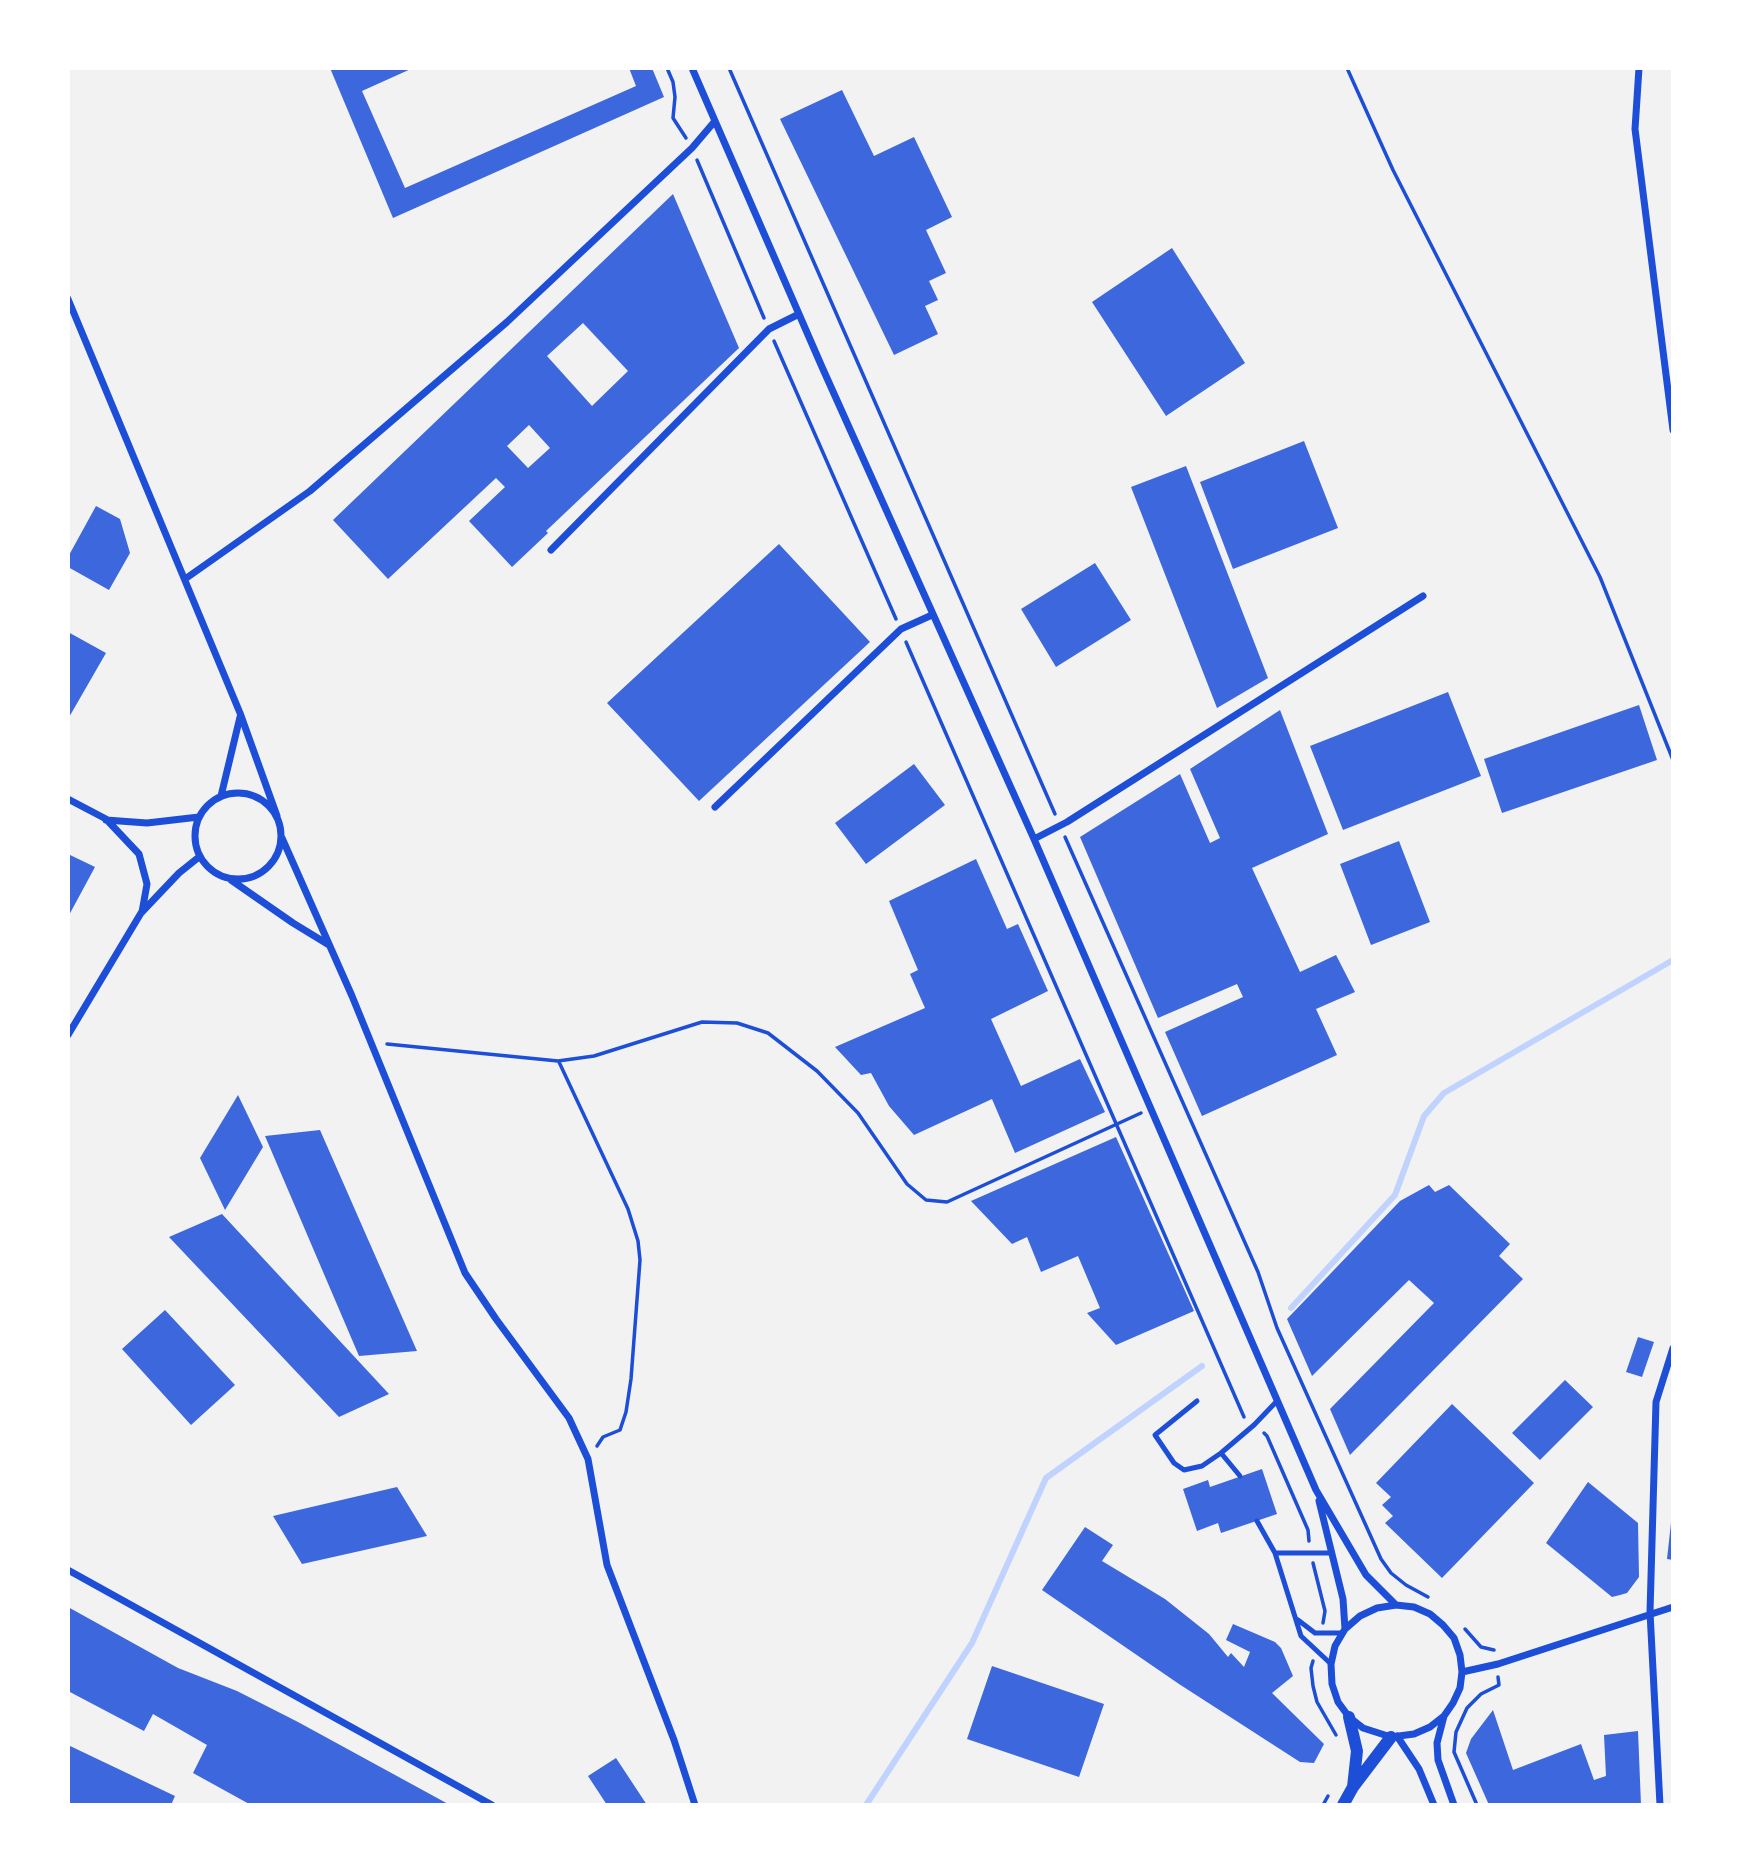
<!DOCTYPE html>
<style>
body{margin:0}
#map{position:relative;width:1741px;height:1873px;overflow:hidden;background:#f2f2f2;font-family:Georgia,serif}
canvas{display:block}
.frame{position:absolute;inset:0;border:70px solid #fff;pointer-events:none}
</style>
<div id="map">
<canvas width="1741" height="1873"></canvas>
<div class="frame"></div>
</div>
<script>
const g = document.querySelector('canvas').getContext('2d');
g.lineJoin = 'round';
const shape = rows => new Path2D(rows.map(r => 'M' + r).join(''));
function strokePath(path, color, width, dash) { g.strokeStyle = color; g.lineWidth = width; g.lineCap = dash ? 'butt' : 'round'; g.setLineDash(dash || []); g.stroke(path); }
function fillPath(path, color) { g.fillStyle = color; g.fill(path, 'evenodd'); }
strokePath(shape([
 [1291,1308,1395,1195,1424,1116,1444,1093,1673,960],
 [866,1805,972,1643,1046,1478,1202,1366]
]), '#bfd3fe', 6);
fillPath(shape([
 [330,68,413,68,362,91,405,188,636,86,629,68,652,68,664,97,393,218],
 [842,90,874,156,914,137,952,217,926,230,946,273,929,281,938,300,925,306,938,334,894,355,780,119],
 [673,194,739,348,546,531,548,533,512,567,469,521,505,487,496,478,388,579,333,520],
 [583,323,628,371,592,406,547,356],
 [529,425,550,448,528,468,507,446],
 [1172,248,1245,363,1166,416,1092,302],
 [1304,441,1338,528,1233,569,1200,482],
 [1186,466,1268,678,1217,708,1131,487],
 [96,506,120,519,130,553,109,590,68,567,68,557],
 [779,544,870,642,699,801,607,703],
 [1095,563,1131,620,1056,667,1021,609],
 [68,632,106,653,68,719],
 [1448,692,1481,776,1343,830,1310,746],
 [1639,705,1657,760,1502,813,1484,759],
 [1280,710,1328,834,1252,868,1300,972,1336,955,1355,992,1316,1009,1337,1055,1202,1116,1165,1032,1243,997,1237,984,1158,1018,1080,837,1180,774,1210,843,1220,838,1190,769],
 [914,764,945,805,866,864,835,823],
 [1399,841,1430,922,1371,945,1340,864],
 [68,854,95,867,68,917],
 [976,859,1007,929,1018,924,1048,991,991,1019,1021,1086,1080,1059,1105,1112,1015,1153,992,1099,914,1135,889,1106,871,1073,861,1075,835,1047,925,1008,910,974,918,970,889,901],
 [238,1095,263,1147,225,1210,200,1158],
 [320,1130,417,1351,359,1356,265,1136],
 [1116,1137,1194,1311,1116,1345,1087,1313,1100,1308,1078,1256,1041,1272,1027,1237,1012,1244,971,1201],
 [1429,1185,1435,1192,1449,1185,1510,1244,1499,1256,1523,1279,1350,1455,1330,1409,1434,1303,1409,1280,1312,1376,1287,1319,1400,1201],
 [222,1214,389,1394,339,1417,169,1237],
 [165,1310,235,1385,191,1425,122,1349],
 [1638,1337,1654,1342,1642,1377,1626,1372],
 [1565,1380,1593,1407,1540,1460,1512,1433],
 [1452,1404,1534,1483,1442,1578,1385,1523,1393,1516,1382,1505,1391,1497,1376,1483],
 [1262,1469,1277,1514,1221,1533,1218,1523,1197,1531,1183,1489,1208,1480,1210,1487],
 [1588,1482,1638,1523,1639,1577,1627,1593,1620,1595,1612,1597,1546,1543],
 [397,1487,427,1536,302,1564,273,1516],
 [1671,1523,1673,1523,1673,1560,1667,1559],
 [1085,1527,1113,1545,1102,1561,1165,1599,1209,1634,1228,1657,1231,1653,1244,1667,1250,1652,1226,1640,1233,1624,1275,1642,1281,1648,1293,1676,1272,1693,1324,1744,1314,1763,1300,1762,1179,1684,1042,1590],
 [68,1607,178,1668,237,1691,298,1722,450,1805,251,1805,193,1773,207,1745,153,1714,144,1731,68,1691],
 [992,1666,1104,1704,1079,1777,967,1739],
 [1493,1710,1513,1770,1581,1744,1594,1780,1606,1776,1604,1735,1638,1731,1641,1805,1489,1805,1466,1753,1471,1739],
 [68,1745,175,1796,171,1805,68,1805],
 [616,1758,647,1805,607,1805,588,1776]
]), '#3d67dc');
strokePath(shape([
 [667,68,673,82,675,97,673,118,686,138],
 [729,68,1055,814],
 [1347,68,1393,170,1600,577,1673,760],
 [697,160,764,318],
 [774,341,896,619],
 [906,642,1244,1417],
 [1065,837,1258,1272,1277,1328,1381,1559,1391,1573,1406,1585,1428,1597],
 [387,1044,558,1061,594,1056,702,1022,737,1023,768,1033,817,1071,858,1113,907,1184,926,1200,947,1202,1141,1113],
 [559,1062,628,1209,638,1241,640,1260,631,1379,626,1412,620,1430,603,1437,597,1446],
 [1264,1433,1267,1436,1308,1530,1309,1541],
 [1313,1563,1325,1611,1323,1623],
 [1465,1629,1481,1647,1494,1650],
 [1313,1661,1311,1668,1313,1686,1317,1702,1336,1735],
 [1323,1805,1328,1796],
 [1477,1805,1454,1752,1456,1732,1467,1708,1481,1694,1499,1685,1498,1677]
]), '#1d4ed8', 3.5);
strokePath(shape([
 [1197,1401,1155,1435,1174,1463,1184,1470,1202,1466,1221,1453,1254,1425,1277,1401],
 [1221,1453,1240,1476],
 [1257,1521,1275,1553,1301,1636,1331,1664],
 [1275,1553,1332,1553],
 [1298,1620,1315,1633,1343,1633]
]), '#1d4ed8', 5);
strokePath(shape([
 [692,68,822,367,1034,839,1316,1490,1366,1575,1396,1605],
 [1639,68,1635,129,1673,430],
 [68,299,240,713,277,816],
 [551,550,769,329,799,314],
 [185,579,310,491,507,322,692,148,715,121],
 '195 836a43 43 0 1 1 86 0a43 43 0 1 1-86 0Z',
 [221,796,240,717],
 [68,799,106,819,139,854,147,884,142,912],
 [715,807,901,629,932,615],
 [106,820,147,823,199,817],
 [282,838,352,996,465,1273,496,1319,569,1418,588,1459,607,1565,674,1740,695,1805],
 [1034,839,1067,822,1423,596],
 [231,880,293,923,329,945],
 [68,1035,141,913,179,873,199,857],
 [1319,1501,1343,1599,1345,1629,1335,1646,1331,1664,1332,1684,1338,1702,1349,1717,1363,1728,1391,1737,1414,1734,1430,1727,1444,1716,1453,1703,1460,1688,1462,1672,1460,1655,1454,1638,1443,1625,1430,1614,1414,1607,1396,1605,1377,1608,1360,1616,1345,1629],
 [68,1570,492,1805],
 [1462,1672,1498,1664,1673,1607],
 [1444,1716,1437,1743,1438,1760,1454,1805],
 [1397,1736,1419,1769,1434,1805],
 [1660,1805,1650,1612,1656,1402,1673,1348]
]), '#1d4ed8', 7);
strokePath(shape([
 [1349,1717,1357,1751,1353,1787],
 [1343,1805,1353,1787,1391,1737]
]), '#1d4ed8', 12);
</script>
